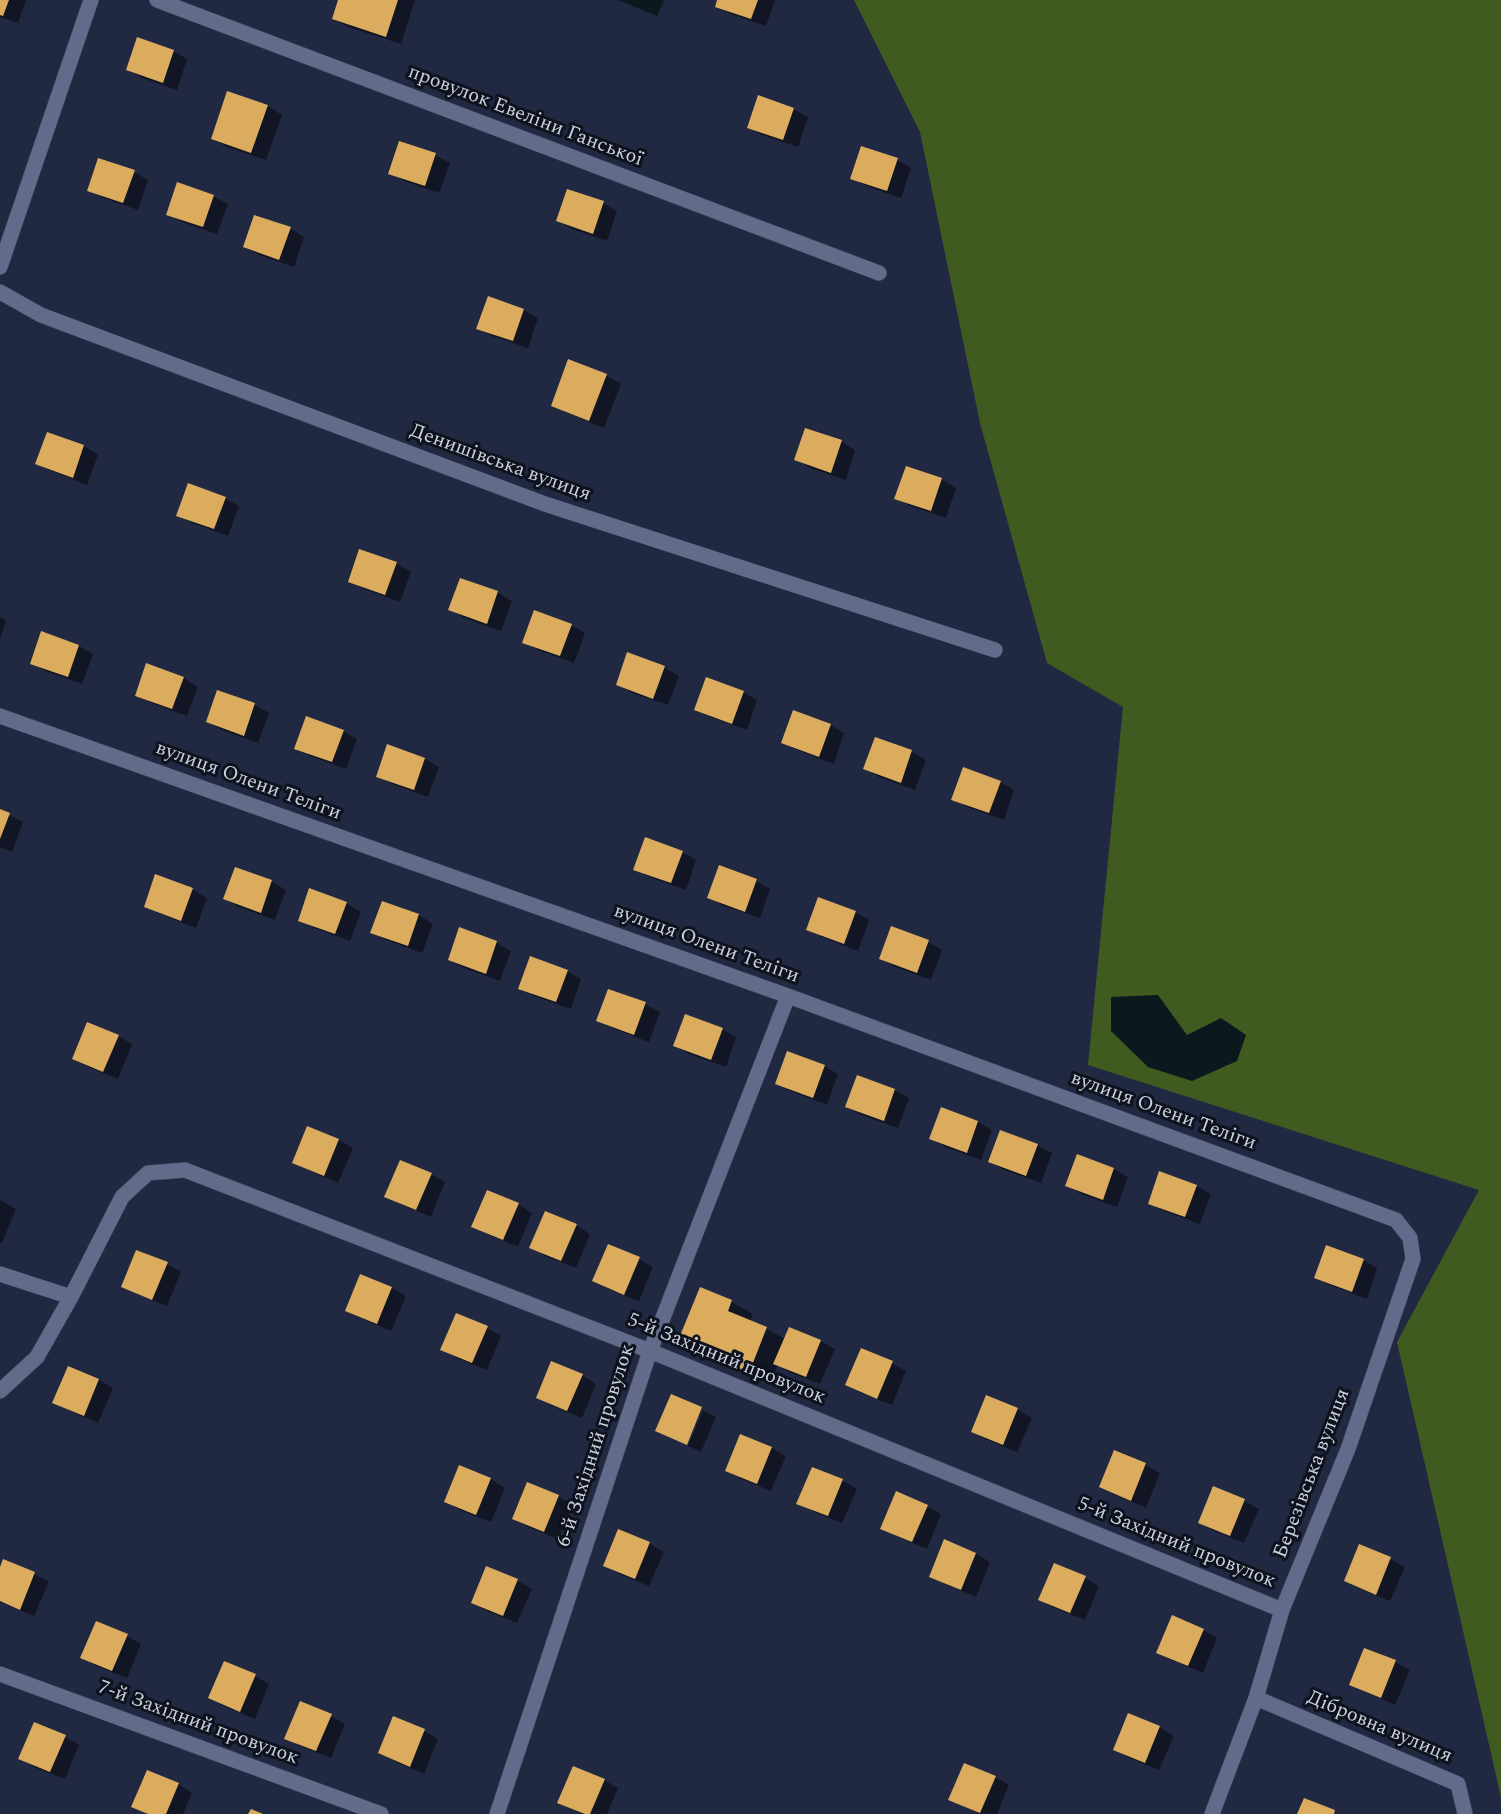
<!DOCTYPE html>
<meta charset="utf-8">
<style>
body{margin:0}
canvas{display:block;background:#212842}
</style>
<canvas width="1501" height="1814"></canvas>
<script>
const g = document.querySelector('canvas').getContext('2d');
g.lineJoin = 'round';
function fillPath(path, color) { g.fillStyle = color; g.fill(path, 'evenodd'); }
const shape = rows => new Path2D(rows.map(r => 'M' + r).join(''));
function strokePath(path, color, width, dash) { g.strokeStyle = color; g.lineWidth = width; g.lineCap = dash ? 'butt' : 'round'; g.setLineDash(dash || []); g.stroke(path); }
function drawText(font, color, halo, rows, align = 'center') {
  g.font = font + ' Spectral,serif'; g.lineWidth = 6; g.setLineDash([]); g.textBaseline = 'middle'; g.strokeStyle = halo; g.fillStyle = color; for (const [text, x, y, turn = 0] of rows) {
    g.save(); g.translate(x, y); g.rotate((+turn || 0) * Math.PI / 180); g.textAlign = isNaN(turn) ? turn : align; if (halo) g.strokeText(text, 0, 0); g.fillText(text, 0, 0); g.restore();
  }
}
fillPath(shape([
 [854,0,1501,0,1501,1797,1397,1342,1479,1190,1088,1065,1123,707,1047,663,980,423,920,132]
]), '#405b1f');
fillPath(shape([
 [618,0,664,0,657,16],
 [1158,995,1187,1035,1221,1018,1246,1035,1237,1061,1192,1081,1148,1067,1111,1031,1111,997]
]), '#0b191e');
fillPath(shape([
 [0,0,26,0,18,23,0,17],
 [340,0,415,0,401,44,348,27,333,19],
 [719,0,775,0,766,26,731,14,717,6],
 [173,51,187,59,177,90,142,78,128,70],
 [228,93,268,106,282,115,266,160,227,147,212,139],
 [793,109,808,117,798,147,762,135,748,127],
 [435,155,450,163,439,193,404,181,390,173],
 [897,160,911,168,901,198,866,186,852,178],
 [134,172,148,180,138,210,103,198,89,190],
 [213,196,228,204,217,234,182,222,168,214],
 [603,203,617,211,607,241,572,229,558,221],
 [290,228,304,237,294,267,259,255,245,247],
 [489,298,524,310,538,318,528,348,492,336,478,328],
 [569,361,607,376,621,384,604,428,567,413,552,405],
 [48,433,84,446,98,455,87,485,51,471,37,463],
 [841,441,855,450,846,480,810,468,796,459],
 [907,468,942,480,956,488,946,518,910,506,896,498],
 [225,498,239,506,228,536,192,523,178,515],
 [360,551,397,564,411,572,400,602,364,589,350,581],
 [497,592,512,601,501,631,464,618,450,609],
 [0,617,6,621,0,639],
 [571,625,585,633,574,663,538,650,524,642],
 [42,633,79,646,93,654,82,684,46,671,32,663],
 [628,654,665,668,679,676,668,705,632,693,617,684],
 [147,665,184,678,198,687,187,716,151,703,136,695],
 [218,691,255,705,269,713,258,743,222,730,208,722],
 [743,692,757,700,747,730,710,717,696,709],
 [830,725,844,733,834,764,797,750,783,742],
 [343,731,357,739,346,769,310,756,296,748],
 [875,739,912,752,926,760,915,790,879,777,865,768],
 [388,746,425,759,439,767,428,797,392,784,378,776],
 [1000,782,1014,790,1004,820,967,807,953,799],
 [0,811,23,822,12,852,0,847],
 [682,852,696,860,686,890,649,877,635,869],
 [236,869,272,882,286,890,275,920,239,907,225,899],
 [156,876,193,890,207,898,196,928,160,914,145,906],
 [756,881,770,889,760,918,723,906,709,897],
 [310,890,346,903,361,912,350,941,314,928,300,920],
 [383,903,419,915,433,924,422,953,386,940,372,932],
 [855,912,869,920,858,951,822,937,808,929],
 [460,929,497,943,511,951,500,981,464,968,449,960],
 [928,942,942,950,931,980,895,967,881,959],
 [567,971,581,979,571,1009,534,996,520,988],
 [609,990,645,1004,660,1012,649,1042,612,1028,598,1020],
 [722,1029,736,1037,726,1067,689,1054,675,1046],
 [118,1036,132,1044,118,1079,88,1067,74,1059],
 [824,1066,838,1074,827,1105,791,1091,777,1083],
 [858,1077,895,1090,909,1098,898,1128,861,1115,847,1107],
 [978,1122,992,1130,981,1160,945,1147,931,1139],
 [308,1128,339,1140,353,1148,338,1183,308,1170,294,1162],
 [1037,1145,1052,1153,1041,1183,1004,1170,990,1162],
 [1077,1156,1114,1169,1128,1177,1117,1207,1081,1194,1067,1186],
 [431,1174,445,1182,431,1217,400,1204,386,1196],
 [1196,1186,1211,1194,1200,1224,1164,1211,1149,1203],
 [0,1200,16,1209,2,1243,0,1242],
 [518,1204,532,1213,518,1247,487,1234,473,1226],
 [576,1225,590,1234,576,1268,545,1256,531,1247],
 [639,1259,653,1267,639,1301,608,1289,594,1281],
 [1363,1260,1377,1268,1367,1299,1330,1285,1316,1277],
 [167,1264,181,1272,167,1306,137,1294,123,1286],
 [361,1276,392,1288,406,1296,391,1331,361,1318,347,1310],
 [701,1289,732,1302,753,1314,750,1322,767,1329,785,1339,820,1341,835,1349,820,1384,789,1372,778,1365,770,1384,701,1355,679,1343],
 [487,1328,501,1336,487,1370,456,1358,442,1349],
 [892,1363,906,1371,892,1405,861,1393,847,1385],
 [68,1367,99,1380,113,1388,98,1423,68,1410,54,1402],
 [582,1375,596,1384,582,1418,552,1406,538,1398],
 [987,1397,1017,1409,1032,1418,1017,1452,987,1440,972,1432],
 [703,1410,716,1417,701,1452,688,1446],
 [741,1436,772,1448,786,1456,771,1491,741,1479,727,1470],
 [1115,1452,1146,1465,1160,1473,1146,1508,1115,1495,1101,1487],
 [460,1467,491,1479,505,1488,491,1522,460,1510,446,1501],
 [812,1468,843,1481,857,1489,842,1523,812,1511,798,1503],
 [528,1484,559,1497,573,1505,558,1539,528,1527,514,1519],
 [1214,1488,1244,1501,1259,1509,1244,1543,1214,1531,1200,1522],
 [927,1506,941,1514,927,1549,896,1536,882,1528],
 [619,1531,650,1544,664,1552,649,1586,619,1574,605,1565],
 [945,1541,976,1554,990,1562,976,1597,945,1584,931,1576],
 [1360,1546,1390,1559,1405,1567,1390,1601,1360,1589,1345,1581],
 [4,1561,34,1574,49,1582,34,1616,0,1602,0,1571],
 [487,1568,518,1581,532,1589,517,1623,487,1611,473,1603],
 [1085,1578,1099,1586,1085,1620,1054,1608,1040,1600],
 [1203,1630,1217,1638,1203,1673,1172,1660,1158,1652],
 [127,1636,141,1644,127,1678,96,1666,82,1658],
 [1365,1650,1395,1662,1410,1670,1395,1705,1365,1692,1351,1684],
 [255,1676,269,1684,255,1719,224,1706,210,1698],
 [1129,1715,1160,1727,1174,1736,1159,1770,1129,1758,1114,1749],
 [331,1716,345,1724,331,1758,300,1746,286,1738],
 [424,1731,438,1739,424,1774,394,1761,380,1753],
 [65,1737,79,1745,65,1779,34,1767,20,1758],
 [995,1777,1009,1785,997,1814,980,1814,950,1799],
 [604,1780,618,1788,607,1814,582,1814,559,1802],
 [178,1784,192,1793,183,1814,147,1814,133,1806]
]), '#0007');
fillPath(shape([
 [0,0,9,0,3,16,0,15],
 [338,0,398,0,386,37,332,19],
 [717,0,758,0,751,19,715,7],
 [137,37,174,50,163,83,126,70],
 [227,91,268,105,251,153,211,139],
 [758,95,794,108,783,140,747,128],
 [399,141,436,153,425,186,388,174],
 [861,146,898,158,887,191,850,179],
 [98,158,135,170,123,203,87,191],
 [177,182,214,195,203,227,166,215],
 [567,189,604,201,593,234,556,221],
 [254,215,291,227,279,260,243,247],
 [488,296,524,309,513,341,476,329],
 [568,359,607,374,589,421,551,406],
 [805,428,842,440,831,473,794,460],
 [47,432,84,445,73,478,35,464],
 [906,466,942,478,931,511,894,499],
 [188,483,226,497,214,529,176,516],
 [359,549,397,562,385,595,348,582],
 [460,578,498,591,487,624,448,610],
 [534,610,572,624,560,656,522,643],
 [41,631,79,645,68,677,30,664],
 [627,652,665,666,653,699,616,685],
 [146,663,184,677,172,709,135,696],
 [706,677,744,691,732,724,694,710],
 [217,690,255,703,244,736,206,722],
 [793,710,831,724,819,757,781,743],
 [306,716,344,730,332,762,294,749],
 [875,737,912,750,901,783,863,769],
 [387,744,425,758,414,790,376,777],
 [963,767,1001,781,989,813,951,800],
 [0,809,10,813,0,839],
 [645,837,683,851,671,883,633,870],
 [719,865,757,879,745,912,707,898],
 [235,867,272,880,261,913,223,899],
 [155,874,193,888,181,921,144,907],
 [309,888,347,902,335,934,298,921],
 [818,897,856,911,844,944,806,930],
 [382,901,419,914,408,946,370,933],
 [891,926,929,940,917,973,879,959],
 [459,927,497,941,486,974,448,960],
 [530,956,568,970,556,1002,518,989],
 [608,989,646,1002,634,1035,596,1021],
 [685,1014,723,1028,711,1060,673,1046],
 [87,1022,119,1035,103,1072,72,1059],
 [787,1051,825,1065,813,1098,775,1084],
 [857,1075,895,1089,884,1121,845,1107],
 [941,1107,978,1121,967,1153,929,1139],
 [307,1126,339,1139,324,1176,292,1163],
 [1000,1130,1038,1144,1026,1176,988,1162],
 [1077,1154,1114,1168,1103,1200,1065,1186],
 [400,1160,432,1173,416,1210,384,1197],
 [1159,1171,1197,1185,1185,1217,1148,1204],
 [487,1190,519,1203,503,1240,471,1227],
 [545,1211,577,1224,561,1261,529,1248],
 [608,1244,640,1257,624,1295,592,1281],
 [1326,1245,1364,1259,1352,1292,1314,1278],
 [136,1250,168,1262,152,1300,121,1287],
 [360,1274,392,1287,377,1324,345,1311],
 [700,1287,732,1300,728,1311,767,1327,749,1373,677,1343],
 [456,1313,488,1326,472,1363,440,1350],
 [789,1327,821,1340,806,1377,773,1364],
 [861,1348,893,1361,877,1399,845,1385],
 [551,1361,583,1374,567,1411,536,1398],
 [68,1366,99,1379,84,1416,52,1403],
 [671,1394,702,1407,687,1445,655,1431],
 [986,1395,1018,1408,1003,1445,971,1432],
 [740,1434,772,1447,757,1484,725,1471],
 [1114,1450,1146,1463,1131,1501,1099,1487],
 [459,1465,491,1478,476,1515,444,1502],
 [812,1467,843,1479,828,1516,796,1504],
 [527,1482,559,1495,544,1532,512,1519],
 [1213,1486,1245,1499,1230,1536,1198,1523],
 [896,1491,928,1505,912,1542,880,1529],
 [618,1529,650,1542,635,1579,603,1566],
 [944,1539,976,1553,961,1590,929,1577],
 [1359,1544,1391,1557,1376,1595,1344,1581],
 [3,1559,35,1572,20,1610,0,1601,0,1567],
 [1054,1563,1086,1576,1070,1613,1038,1600],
 [486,1566,518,1579,503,1616,471,1603],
 [1172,1615,1204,1629,1188,1666,1156,1653],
 [96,1621,128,1634,112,1671,80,1658],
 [1364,1648,1396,1660,1381,1698,1349,1685],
 [224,1661,256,1674,240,1712,208,1698],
 [300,1701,332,1714,316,1751,284,1739],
 [1128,1713,1160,1726,1145,1763,1113,1750],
 [393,1716,425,1729,410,1767,378,1753],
 [34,1722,66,1735,50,1772,18,1759],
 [964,1763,996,1776,980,1813,948,1800],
 [573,1766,605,1779,590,1814,585,1814,557,1803],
 [147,1770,179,1783,166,1814,148,1814,131,1807],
 [1304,1798,1335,1810,1334,1814,1297,1814],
 [251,1809,263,1814,248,1814]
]), '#dbac5e');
const minor = shape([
 [157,0,879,273],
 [0,267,91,0],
 [0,292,41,315,545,504,995,650],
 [0,716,788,996,1396,1220,1410,1238,1413,1259,1348,1449,1282,1610,1256,1698,1212,1814],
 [0,1274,71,1297],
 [0,1391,37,1357,71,1297,122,1197,148,1173,185,1170,650,1351,1282,1610],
 [0,1674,381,1814],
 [1256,1698,1458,1784,1465,1814],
 [497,1814,650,1351,788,996]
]);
strokePath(minor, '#3d4258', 16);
strokePath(minor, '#626b89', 15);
drawText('20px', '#ccd1e2', '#0e121d', [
 ["провулок Евеліни Ганської",525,117,21],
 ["Денишівська вулиця",500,464,20],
 ["вулиця Олени Теліги",248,782,20],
 ["вулиця Олени Теліги",706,945,20],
 ["вулиця Олени Теліги",1163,1112,20],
 ["5-й Західний провулок",726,1360,22],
 ["6-й Західний провулок",597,1446,-72],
 ["Березівська вулиця",1313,1474,-69],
 ["5-й Західний провулок",1176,1544,22],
 ["7-й Західний провулок",198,1724,20],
 ["Дібровна вулиця",1379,1728,23]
]);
</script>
